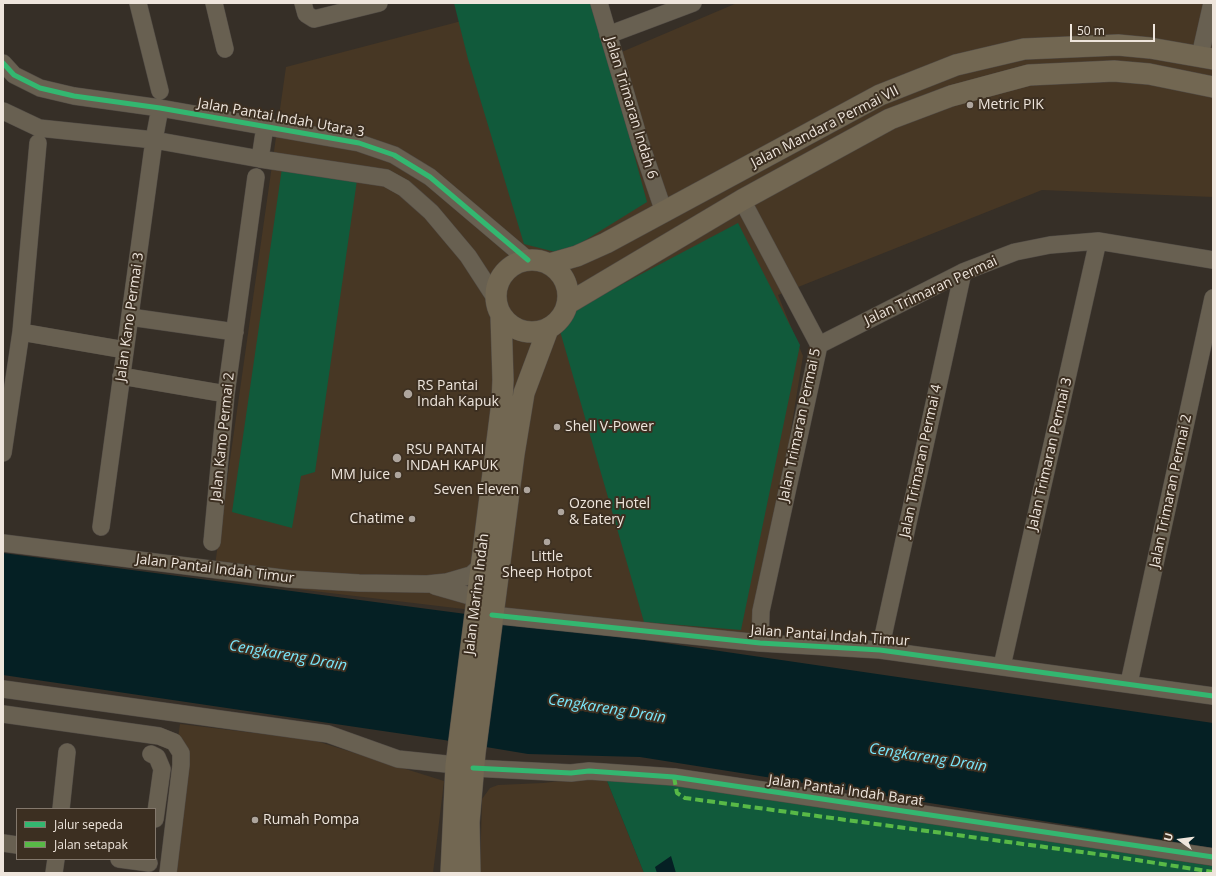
<!DOCTYPE html>
<style>
body{margin:0}
#map{position:relative;width:1216px;height:876px;overflow:hidden;background:#362f27;font-family:"Open Sans",sans-serif}
canvas{display:block}
.frame{position:absolute;inset:0;border:4px solid #eee5dc;pointer-events:none}
.legend{position:absolute;left:16px;top:808px;width:140px;height:52px;box-sizing:border-box;background:#3c2f21;border:1px solid #83786c;margin:0;padding:5px 7px;list-style:none;font-size:12px;color:#eee5dc}
.legend li{display:flex;align-items:center;gap:8px;height:20px}
.legend b{width:20px;border:1px solid #83786c}
.north{position:absolute;left:1160px;top:820px;width:40px;height:40px;-webkit-text-stroke:3px #3c2f21;paint-order:stroke;rotate:284deg;font-size:11px;font-weight:700;line-height:16px;text-align:center;color:#eee5dc}
.north::after{content:'';display:block;margin:auto;width:14px;height:18px;background:#eee5dc;clip-path:polygon(50% 0,100% 100%,50% 72%,0 100%)}
.scale{position:absolute;left:1070px;top:24px;width:85px;height:18px;box-sizing:border-box;border:2px solid #eee5dc;border-top:0;padding-left:5px;font-size:12px;line-height:14px;white-space:nowrap;color:#eee5dc;-webkit-text-stroke:3px #3c2f21;paint-order:stroke}
</style>
<div id="map">
<canvas width="1216" height="876"></canvas>
<div class="frame"></div>
<ul class="legend">
<li><b style="height:5px;background:#33b770"></b>Jalur sepeda</li>
<li><b style="height:5px;background:#58b947"></b>Jalan setapak</li>
</ul>
<div class="north">U</div>
<div class="scale">50 m</div>
</div>
<script>
const g = document.querySelector('canvas').getContext('2d');
g.lineJoin = 'round';
function fillPath(path, color) { g.fillStyle = color; g.fill(path, 'evenodd'); }
const shape = rows => new Path2D(rows.map(r => 'M' + r).join(''));
function strokePath(path, color, width, dash) { g.strokeStyle = color; g.lineWidth = width; g.lineCap = dash ? 'butt' : 'round'; g.setLineDash(dash || []); g.stroke(path); }
function drawText(font, color, halo, rows, align = 'center') {
  g.font = font + ' "Open Sans",sans-serif'; g.lineWidth = 4; g.setLineDash([]); g.textBaseline = 'middle'; g.strokeStyle = halo; g.fillStyle = color; for (const [text, x, y, turn = 0] of rows) {
    g.save(); g.translate(x, y); g.rotate((+turn || 0) * Math.PI / 180); g.textAlign = isNaN(turn) ? turn : align; if (halo) g.strokeText(text, 0, 0); g.fillText(text, 0, 0); g.restore();
  }
}
fillPath(shape([
 [737,3,1213,3,1213,197,1042,190,778,295,803,356,756,644,213,579,286,67,473,18,504,102],
 [180,724,313,740,444,781,433,873,159,873],
 [605,776,644,873,480,873,482,799,490,788,498,785,543,783]
]), '#473724');
fillPath(shape([
 [454,3,593,3,647,202,563,254,524,244,468,59],
 [282,168,357,180,315,472,301,476,292,528,232,512],
 [738,223,800,345,741,630,644,622,560,331,579,307],
 [605,776,726,791,1213,866,1213,873,644,873]
]), '#115a3b');
fillPath(shape([
 [3,553,466,614,1213,723,1213,848,640,757,528,754,444,740,3,675],
 [671,856,676,873,657,873,655,867]
]), '#052024');
const minor = shape([
 [138,3,160,91],
 [214,3,225,49],
 [303,3,306,14,314,19,379,3],
 [599,3,640,142,664,212],
 [608,35,693,3],
 [1200,56,1212,3],
 [3,63,14,75,40,88,74,96,160,108,359,143,394,155,430,177,528,260],
 [3,111,39,128,154,140,260,159,386,178,404,188,431,212,468,256,496,299],
 [260,159,265,126],
 [742,200,819,345,761,611,760,643],
 [130,317,235,332],
 [21,332,125,350],
 [819,345,963,272,1015,252,1050,245,1098,241,1213,260],
 [121,376,226,394],
 [3,453,21,332,38,143],
 [101,527,154,140,160,108],
 [212,542,226,394,256,177],
 [3,543,290,579,359,583,427,584,447,582,471,575,480,567],
 [435,586,477,598],
 [492,615,760,643,880,650,1213,696],
 [880,650,963,272],
 [1002,666,1098,241],
 [1129,683,1213,298],
 [3,689,328,734,398,759,456,765],
 [3,714,159,736,174,742,181,753,181,765,168,873],
 [151,754,157,757,162,769,155,819],
 [473,768,571,773,589,771,674,777,1213,857],
 [61,809,67,752],
 [3,843,17,845],
 [119,859,149,863],
 [54,873,56,859]
]);
const major = shape([
 '496 296a36 36 0 1 1 72 0a36 36 0 1 1-72 0Z',
 [549,264,577,256,606,243,880,95,956,65,1024,49,1118,45,1150,48,1213,59],
 [567,304,742,200,890,119,951,96,1029,75,1114,71,1149,74,1213,87],
 [451,873,456,765,502,402,503,380,501,316],
 [470,873,469,822,475,753,514,454,524,393,548,329]
]);
strokePath(minor, '#524c46', 18);
strokePath(major, '#524c46', 22);
strokePath(minor, '#686051', 17);
strokePath(major, '#726752', 21);
strokePath(shape([
 [674,777,677,793,685,798,1111,856,1213,872]
]), '#58b947', 4, [8, 4]);
strokePath(shape([
 [3,63,14,75,40,88,74,96,160,108,359,143,394,155,430,177,528,260],
 [492,615,760,643,880,650,1213,696],
 [473,768,571,773,589,771,674,777,1213,857]
]), '#33b770', 5);
for (const [x, y, r, color] of [
 [970,105,4,"#aea59d"],
 [408,394,5,"#aea59d"],
 [557,427,4,"#aea59d"],
 [397,458,5,"#aea59d"],
 [398,475,4,"#aea59d"],
 [527,490,4,"#aea59d"],
 [561,512,4,"#aea59d"],
 [412,519,4,"#aea59d"],
 [547,542,4,"#aea59d"],
 [255,820,4,"#aea59d"]
]) { const dot = new Path2D(); dot.arc(x, y, r, 0, 2 * Math.PI); g.fillStyle = color; g.fill(dot); strokePath(dot, '#3c2f21', 1.5); }
drawText('14px', '#eee5dc', '#3c2f21', [
 ["Metric PIK",978,105],
 ["RS Pantai",417,386],
 ["Indah Kapuk",417,402],
 ["Shell V-Power",565,427],
 ["RSU PANTAI",406,450],
 ["INDAH KAPUK",406,466],
 ["MM Juice",390,475,"right"],
 ["Seven Eleven",519,490,"right"],
 ["Ozone Hotel",569,504],
 ["& Eatery",569,520],
 ["Chatime",404,519,"right"],
 ["Little",547,557,"center"],
 ["Sheep Hotpot",547,573,"center"],
 ["Rumah Pompa",263,820]
], 'left');
drawText('14px', '#eee5dc', '#3c2f21', [
 ["Jalan Trimaran Indah 6",631,108,73],
 ["Jalan Pantai Indah Utara 3",281,118,10],
 ["Jalan Mandara Permai VII",825,127,-27],
 ["Jalan Trimaran Permai",931,291,-25],
 ["Jalan Kano Permai 3",130,317,-82],
 ["Jalan Trimaran Permai 5",800,425,-78],
 ["Jalan Kano Permai 2",223,437,-84],
 ["Jalan Trimaran Permai 3",1050,454,-77],
 ["Jalan Trimaran Permai 4",921,461,-78],
 ["Jalan Trimaran Permai 2",1171,491,-78],
 ["Jalan Pantai Indah Timur",215,569,7],
 ["Jalan Marina Indah",477,594,-83],
 ["Jalan Pantai Indah Timur",830,636,4],
 ["Jalan Pantai Indah Barat",846,791,8]
]);
drawText('italic 15px', '#7ae7fb', '#3c2f21', [
 ["Cengkareng Drain",288,656,10],
 ["Cengkareng Drain",607,709,9],
 ["Cengkareng Drain",928,758,9]
]);
</script>
